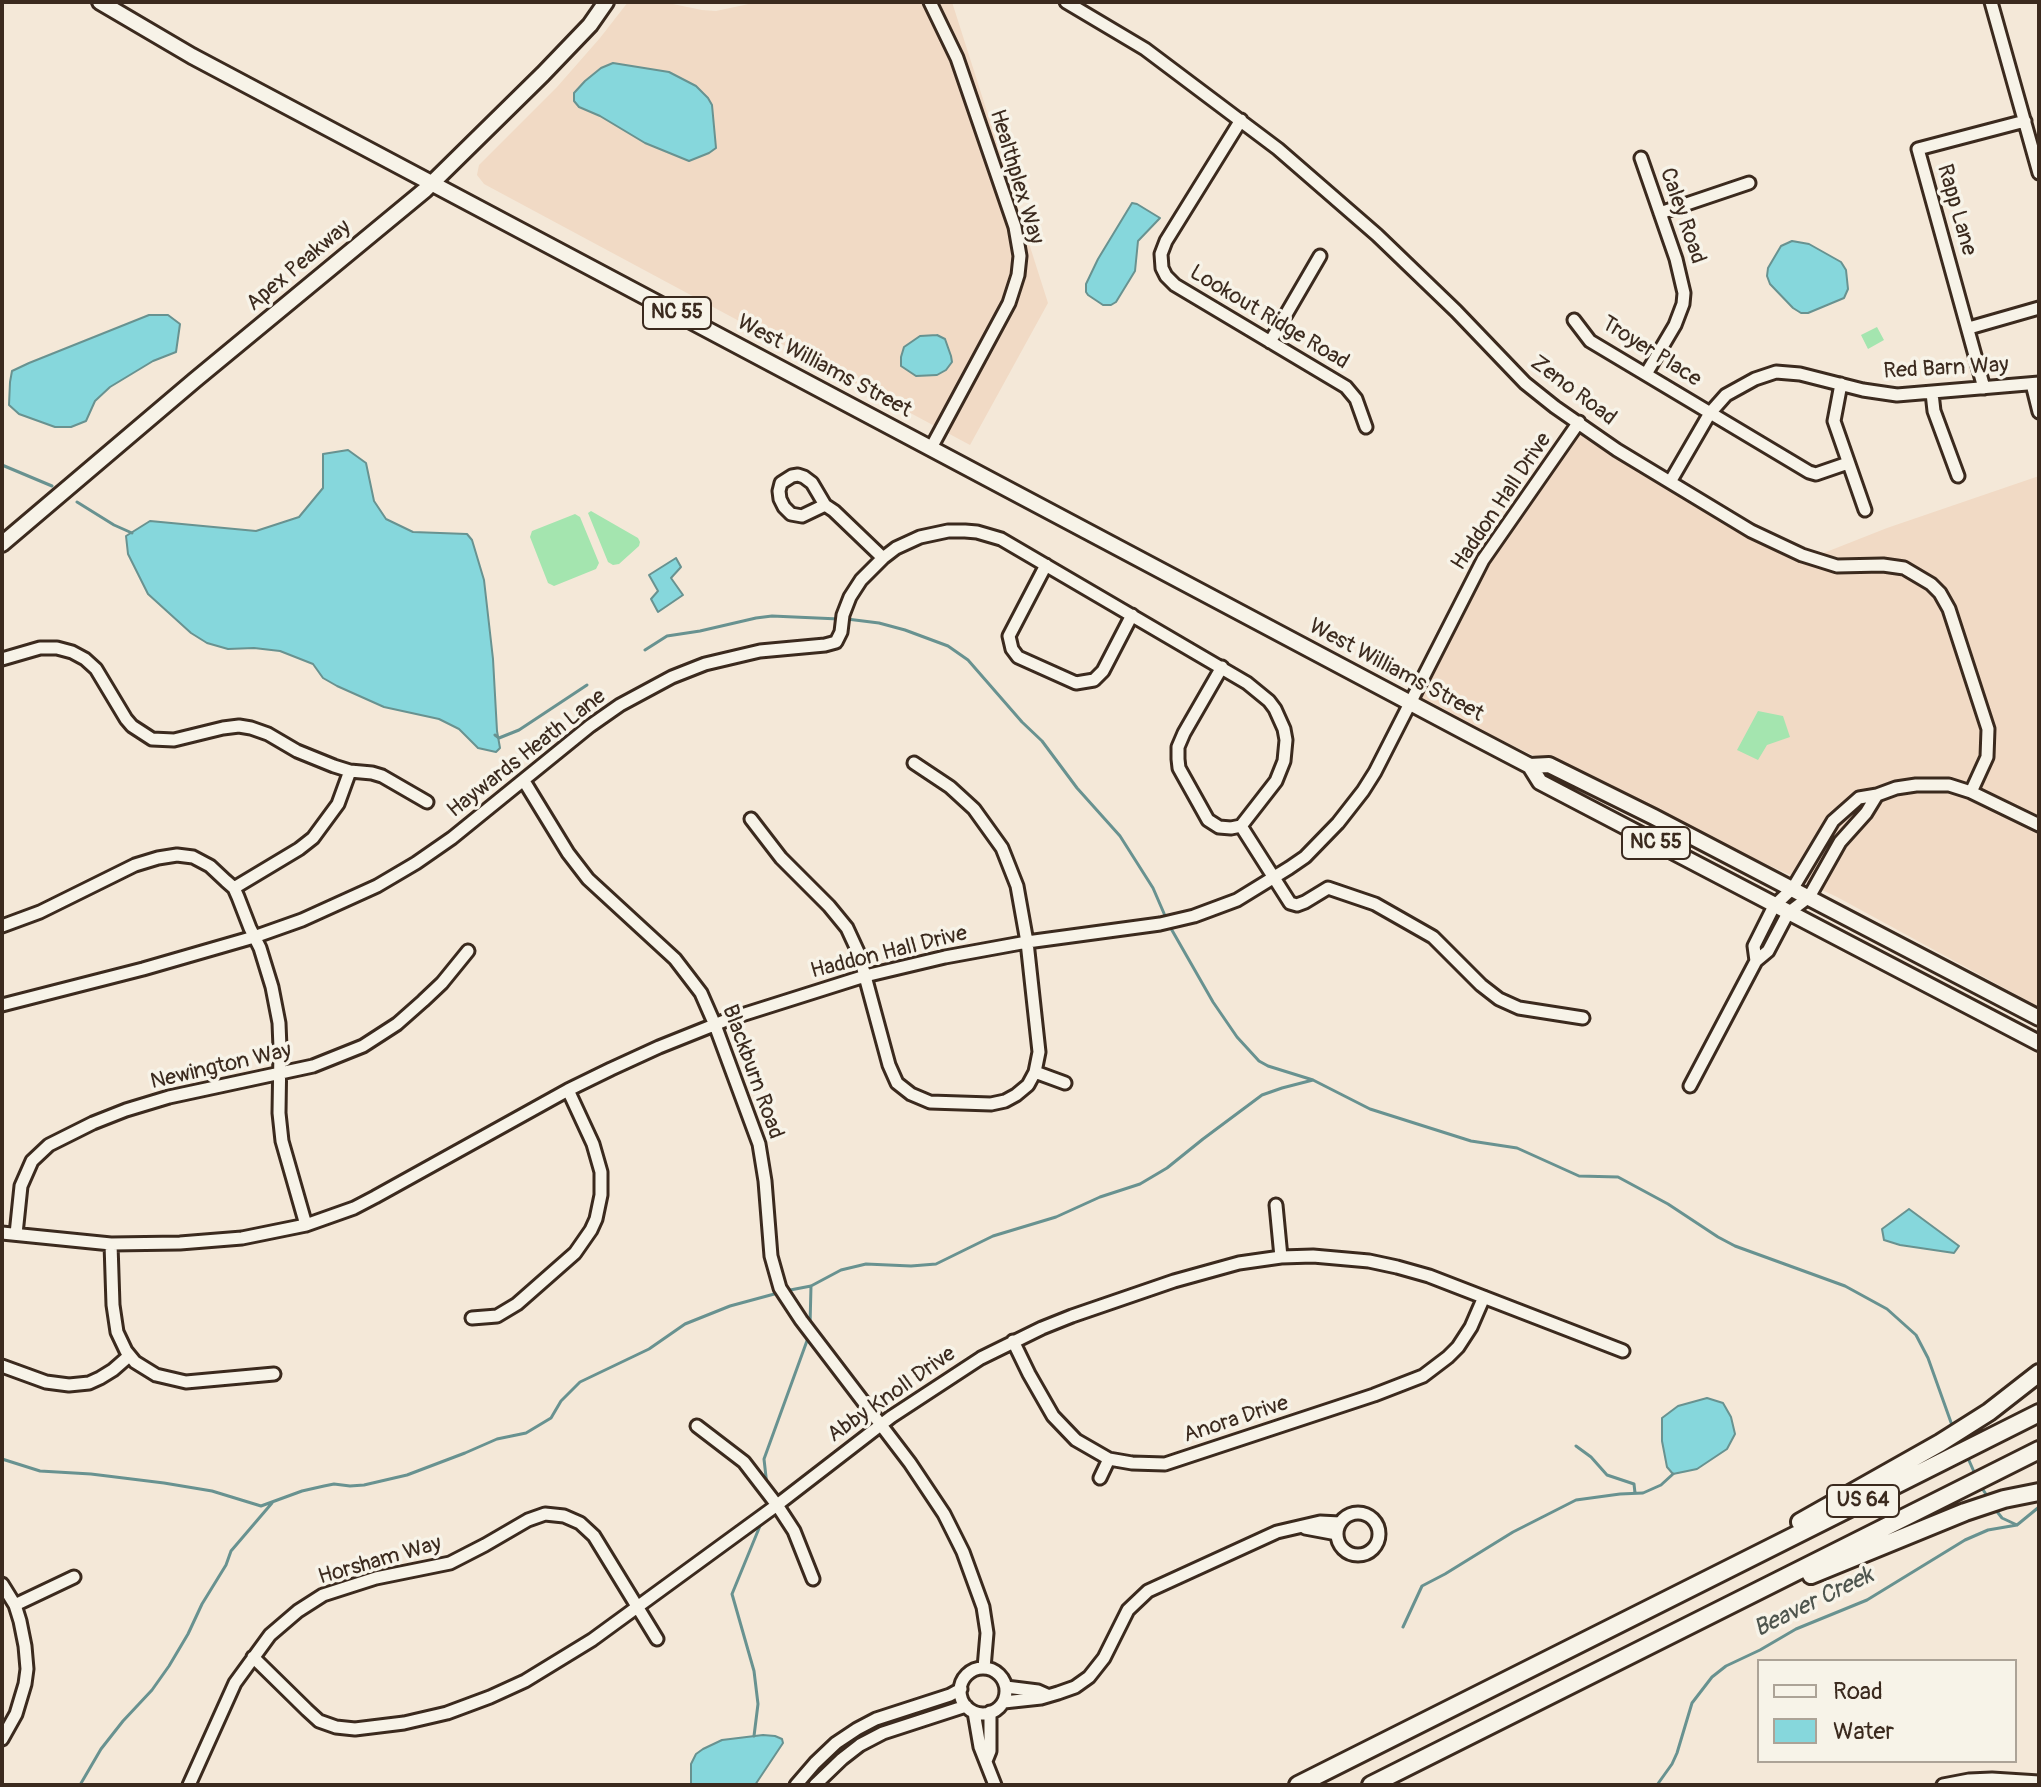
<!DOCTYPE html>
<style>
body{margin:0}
#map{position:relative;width:2041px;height:1787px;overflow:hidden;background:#f4e8d8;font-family:Pangolin,sans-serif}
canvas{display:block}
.frame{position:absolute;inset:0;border:4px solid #3b2a1e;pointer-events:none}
.legend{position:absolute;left:1757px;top:1659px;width:260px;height:104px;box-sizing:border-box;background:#f7f3e8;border:2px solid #aca397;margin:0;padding:10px 14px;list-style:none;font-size:24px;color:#3b2a1e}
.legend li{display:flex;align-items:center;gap:16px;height:40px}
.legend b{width:40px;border:2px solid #aca397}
</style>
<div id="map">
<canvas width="2041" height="1787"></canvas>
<div class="frame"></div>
<ul class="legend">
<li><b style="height:10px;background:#f7f3e8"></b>Road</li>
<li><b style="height:22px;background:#86d7dc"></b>Water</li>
</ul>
</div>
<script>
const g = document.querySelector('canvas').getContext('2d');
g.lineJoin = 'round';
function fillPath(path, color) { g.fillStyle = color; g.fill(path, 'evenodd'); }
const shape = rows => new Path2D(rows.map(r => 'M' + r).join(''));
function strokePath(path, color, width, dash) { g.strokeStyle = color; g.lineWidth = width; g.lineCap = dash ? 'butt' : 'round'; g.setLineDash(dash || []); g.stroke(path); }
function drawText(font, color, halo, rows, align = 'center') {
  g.font = font + ' Pangolin,sans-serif'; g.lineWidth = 7; g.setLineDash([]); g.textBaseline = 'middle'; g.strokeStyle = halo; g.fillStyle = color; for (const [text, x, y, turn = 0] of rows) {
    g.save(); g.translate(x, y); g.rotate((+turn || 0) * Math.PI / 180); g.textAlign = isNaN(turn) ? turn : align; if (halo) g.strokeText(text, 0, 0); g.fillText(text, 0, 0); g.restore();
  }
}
fillPath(shape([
 [628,2,663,2,702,10,716,11,758,2,952,2,1048,303,970,445,484,184,477,175,479,165,557,87,600,38],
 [1579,422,1713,508,1811,558,1887,528,2039,476,2039,1007,1837,897,1415,700,1483,560]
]), '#f1dac5');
fillPath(shape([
 [1877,327,1884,340,1868,349,1861,335],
 [591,511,638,538,640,542,639,546,619,564,613,565,608,562,588,513],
 [575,514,580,517,599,563,596,569,554,586,548,583,530,537,532,531],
 [1758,711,1783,716,1790,737,1767,745,1758,760,1737,750]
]), '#a4e5af');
const water = shape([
 [613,63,669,72,696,86,708,98,712,105,716,148,709,153,689,161,645,143,600,116,579,107,574,101,574,93,585,81,601,68,613,63],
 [1132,203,1137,204,1160,218,1138,241,1135,271,1116,302,1111,305,1103,305,1088,295,1086,292,1086,284,1098,259,1132,203],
 [1792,241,1809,244,1841,262,1846,270,1848,289,1844,298,1808,313,1801,313,1793,308,1770,284,1767,276,1768,268,1781,246,1792,241],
 [149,315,168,315,180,324,176,352,153,361,110,387,95,401,86,421,71,427,55,427,19,414,9,405,10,382,12,371,29,363,149,315],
 [937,335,945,339,951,356,952,362,946,370,937,375,916,376,901,366,901,357,904,347,920,336,937,335],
 [348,450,366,463,374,501,386,519,413,532,467,534,472,540,484,580,493,659,497,731,500,748,496,752,478,748,459,729,439,719,384,707,337,686,323,678,313,664,280,651,254,648,228,649,207,643,191,633,148,594,128,554,126,536,150,521,256,531,299,517,323,488,323,454,348,450],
 [676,558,681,567,671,578,683,595,658,612,651,599,658,591,649,575,676,558],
 [1909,1209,1959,1246,1954,1253,1900,1245,1884,1240,1882,1229,1909,1209],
 [1707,1398,1723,1403,1731,1417,1735,1434,1727,1449,1697,1469,1673,1474,1667,1467,1662,1441,1662,1418,1678,1406,1707,1398],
 [763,1735,775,1736,782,1739,783,1743,755,1785,691,1785,691,1764,696,1754,703,1749,722,1740,763,1735]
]);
fillPath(water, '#86d7dc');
strokePath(water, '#689290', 2);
strokePath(shape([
 [2,465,52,486],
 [77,502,114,525,132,533],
 [847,619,879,623,905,630,948,646,968,660,1022,722,1042,741,1077,788,1120,836,1153,888,1166,918],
 [645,650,667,636,700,631,756,618,772,616,839,619],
 [495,735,499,738,519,730,587,685],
 [1169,925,1213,1002,1237,1037,1259,1061,1268,1066,1313,1080,1370,1109,1471,1141,1517,1148,1579,1176,1618,1177,1668,1204,1718,1237,1735,1246,1845,1286,1887,1309,1916,1335,1928,1358,1953,1428],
 [785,1291,811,1286,841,1270,866,1264,911,1266,936,1264,993,1236,1056,1217,1100,1197,1140,1184,1167,1168,1203,1139,1262,1095,1282,1088,1313,1080],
 [810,1326,811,1286],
 [1576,1446,1591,1457,1607,1475,1634,1484,1635,1493],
 [1967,1456,1975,1474],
 [2,1459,40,1471,91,1474,164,1483,212,1491,261,1506,302,1491,324,1486,334,1484,350,1486,364,1485,407,1475,465,1453,497,1439,526,1433,551,1418,561,1401,580,1382,649,1349,685,1324,730,1306,778,1293],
 [1980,1485,1989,1499],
 [767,1486,764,1459,808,1338],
 [1995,1509,2002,1518,2017,1525],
 [1403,1627,1422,1586,1445,1574,1513,1532,1576,1500,1620,1494,1643,1493,1661,1485,1673,1474],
 [754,1736,758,1704,754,1671,732,1594,762,1521],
 [80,1785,101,1749,123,1721,152,1690,169,1666,188,1634,202,1604,226,1565,231,1551,272,1503],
 [1657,1785,1672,1764,1677,1753,1692,1703,1712,1677,1726,1666,1760,1650,1796,1629,1867,1600,1965,1540,1988,1530,2017,1525,2039,1507]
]), '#689290', 3);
const minor = shape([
 [930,2,957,58,1015,227,1020,256,1018,275,1009,303,931,448],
 [1066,2,1145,49,1278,149,1377,235,1456,311,1525,383,1555,407,1617,450,1751,531,1802,555,1837,566,1883,565,1904,568,1931,584,1940,593,1949,609,1988,729,1987,757,1971,792],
 [1991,2,2039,173],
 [1241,120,1166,241,1161,254,1162,268,1166,276,1175,285,1346,387,1356,399,1366,427],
 [1641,158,1676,259,1684,293,1683,304,1675,325,1646,374],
 [1660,213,1749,183],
 [1574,320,1590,341,1809,472,1816,474,1848,463],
 [1969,328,2039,308],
 [1270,342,1320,256],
 [1841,384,1834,421,1865,510],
 [2032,384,2039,412],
 [1984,388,1918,149,2025,121],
 [1932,393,1934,411,1958,476],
 [1670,482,1710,413,1726,395,1755,379,1776,372,1800,374,1863,390,1897,395,2039,383],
 [825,505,802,516,791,514,784,507,780,499,779,491,781,483,792,476,798,475,804,477,812,483,825,505,834,511,883,558],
 [1046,565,1009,636,1012,649,1018,657,1076,683,1094,680,1103,671,1132,615],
 [2,659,40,648,57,648,72,652,85,659,96,669,126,719,132,726,152,739,174,740,223,728,239,726,251,728,268,734,297,751,334,766,350,771,372,773,382,776,427,802],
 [1222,667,1184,733,1178,747,1178,759,1179,768,1208,820,1219,827,1231,828,1241,826],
 [524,781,568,853,588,879,675,959,701,993,715,1025,759,1144,765,1181,771,1256,780,1288,801,1320,910,1463,944,1514,963,1552,983,1607,987,1633,984,1668],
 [751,819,781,858,829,906,847,928,859,954,889,1065,897,1083,911,1094,930,1102,991,1104,1005,1101,1016,1095,1028,1085,1035,1072,1039,1052,1027,942,1017,886,1002,848,974,809,950,787,914,763],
 [234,888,299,849,313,838,338,804,350,771],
 [2,926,40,912,135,865,158,858,177,855,193,857,210,866,226,881,234,888,238,897,250,928,260,948,272,987,279,1023,280,1048,279,1113,282,1141,306,1225],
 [1756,961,1754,946,1774,906,1793,888,1833,821,1859,798,1877,795,1896,788,1916,785,1949,785,1971,792,2039,825],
 [2,1005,143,969,254,937,302,920,377,886,416,863,452,838,590,726,620,705,672,677,705,664,760,651,825,645,836,642,841,632,843,615,850,597,861,580,883,558,896,548,920,537,948,531,965,531,977,532,1001,539,1247,683,1269,701,1275,709,1284,729,1286,740,1284,761,1276,781,1241,826,1290,903,1297,905,1305,902,1328,888,1375,904,1433,937,1481,985,1499,999,1519,1008,1583,1018],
 [1035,1072,1065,1083],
 [1690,1086,1756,961,1768,951,1788,913,1809,897,1840,842,1866,813,1877,795],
 [1276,1205,1281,1257],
 [2,1233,111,1244,180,1243,242,1238,306,1225,354,1208,375,1197,568,1090,611,1069,659,1047,729,1019,865,976,945,957,1027,942,1160,924,1194,916,1237,900,1289,868,1305,857,1338,823,1363,791,1375,772,1483,560,1579,422],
 [16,1234,21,1186,32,1161,49,1145,93,1123,126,1110,169,1097,313,1066,363,1046,397,1024,423,1001,442,983,468,951],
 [111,1244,113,1305,117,1332,126,1351,135,1362,156,1375,186,1382,274,1374],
 [472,1318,497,1316,517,1304,575,1253,591,1230,596,1219,601,1195,601,1172,593,1144,568,1090],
 [1013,1341,1029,1374,1053,1416,1076,1440,1109,1459,1132,1463,1165,1464,1374,1395,1423,1376,1448,1357,1458,1347,1471,1327,1484,1297],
 [2,1366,46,1382,69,1385,89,1383,100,1378,113,1370,129,1356],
 [697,1426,744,1462,777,1505,794,1531,813,1579],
 [1100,1478,1109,1459],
 '1337 1534a21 21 0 1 1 42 0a21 21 0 1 1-42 0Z',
 [1305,1528,1337,1534],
 [2,1584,15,1605,20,1621,25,1646,27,1669,25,1684,16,1714,2,1739],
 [15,1605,74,1577],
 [253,1657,307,1710,319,1721,336,1727,355,1729,404,1723,447,1713,490,1697,525,1681,592,1640,777,1505,891,1417,981,1358,1042,1328,1072,1316,1174,1281,1239,1263,1281,1257,1313,1256,1369,1261,1397,1267,1429,1276,1623,1351],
 '960 1691a23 23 0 1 1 46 0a23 23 0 1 1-46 0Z',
 [1006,1687,1038,1691,1047,1695],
 [1004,1702,1041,1698,1058,1693,1075,1687,1089,1677,1104,1658,1128,1610,1148,1591,1277,1532,1320,1522,1340,1523],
 [974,1712,980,1747,995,1785],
 [986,1761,990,1751,990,1712],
 [189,1785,235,1683,270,1635,298,1611,323,1595,351,1586,376,1578,450,1563,485,1545,528,1520,545,1514,564,1516,580,1523,594,1536,657,1639],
 [796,1785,815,1763,836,1743,857,1729,876,1719,950,1695,961,1689],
 [815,1785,842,1759,860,1745,883,1733,966,1706],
 [1943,1785,1969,1780,1992,1779,2039,1782]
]);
const major = shape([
 [100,2,192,56,1467,733,1530,766,1549,765,1654,817,2039,1018],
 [2,544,195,380,425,190,543,74,590,25,606,2],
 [1530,766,1540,782,2039,1043]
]);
const highway = shape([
 [1800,1522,1940,1443,1989,1412,2039,1373],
 [1811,1575,1965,1512,2004,1499,2039,1492],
 [1298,1785,2039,1413],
 [1371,1785,2039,1450]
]);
strokePath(minor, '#3b2a1e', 17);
strokePath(major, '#3b2a1e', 20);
strokePath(highway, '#3b2a1e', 22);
strokePath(minor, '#f7f3e8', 11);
strokePath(major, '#f7f3e8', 14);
strokePath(highway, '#f7f3e8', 16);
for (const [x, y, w] of [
 [677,313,68],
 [1656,843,68],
 [1863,1501,72]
]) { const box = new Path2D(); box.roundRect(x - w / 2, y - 16, w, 32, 6); g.fillStyle = '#f7f3e8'; g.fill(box); strokePath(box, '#3b2a1e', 2); }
drawText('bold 20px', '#3b2a1e', null, [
 ["NC 55",677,313],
 ["NC 55",1656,843],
 ["US 64",1863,1501]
]);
drawText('22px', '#3b2a1e', '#f7f3e8', [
 ["Healthplex Way",1016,177,73],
 ["Rapp Lane",1956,210,74],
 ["Caley Road",1682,216,71],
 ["Apex Peakway",299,266,-40],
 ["Lookout Ridge Road",1269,318,31],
 ["Troyer Place",1651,352,32],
 ["West Williams Street",824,367,28],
 ["Red Barn Way",1946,369,-3],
 ["Zeno Road",1573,391,37],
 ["Haddon Hall Drive",1502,502,-56],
 ["West Williams Street",1396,671,28],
 ["Haywards Heath Lane",527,754,-38],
 ["Haddon Hall Drive",889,953,-14],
 ["Newington Way",221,1067,-13],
 ["Blackburn Road",752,1072,70],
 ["Abby Knoll Drive",892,1395,-35],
 ["Anora Drive",1236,1420,-18],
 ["Horsham Way",380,1561,-16]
]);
drawText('italic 24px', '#4e554e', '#f7f3e8', [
 ["Beaver Creek",1814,1603,-26]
]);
</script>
